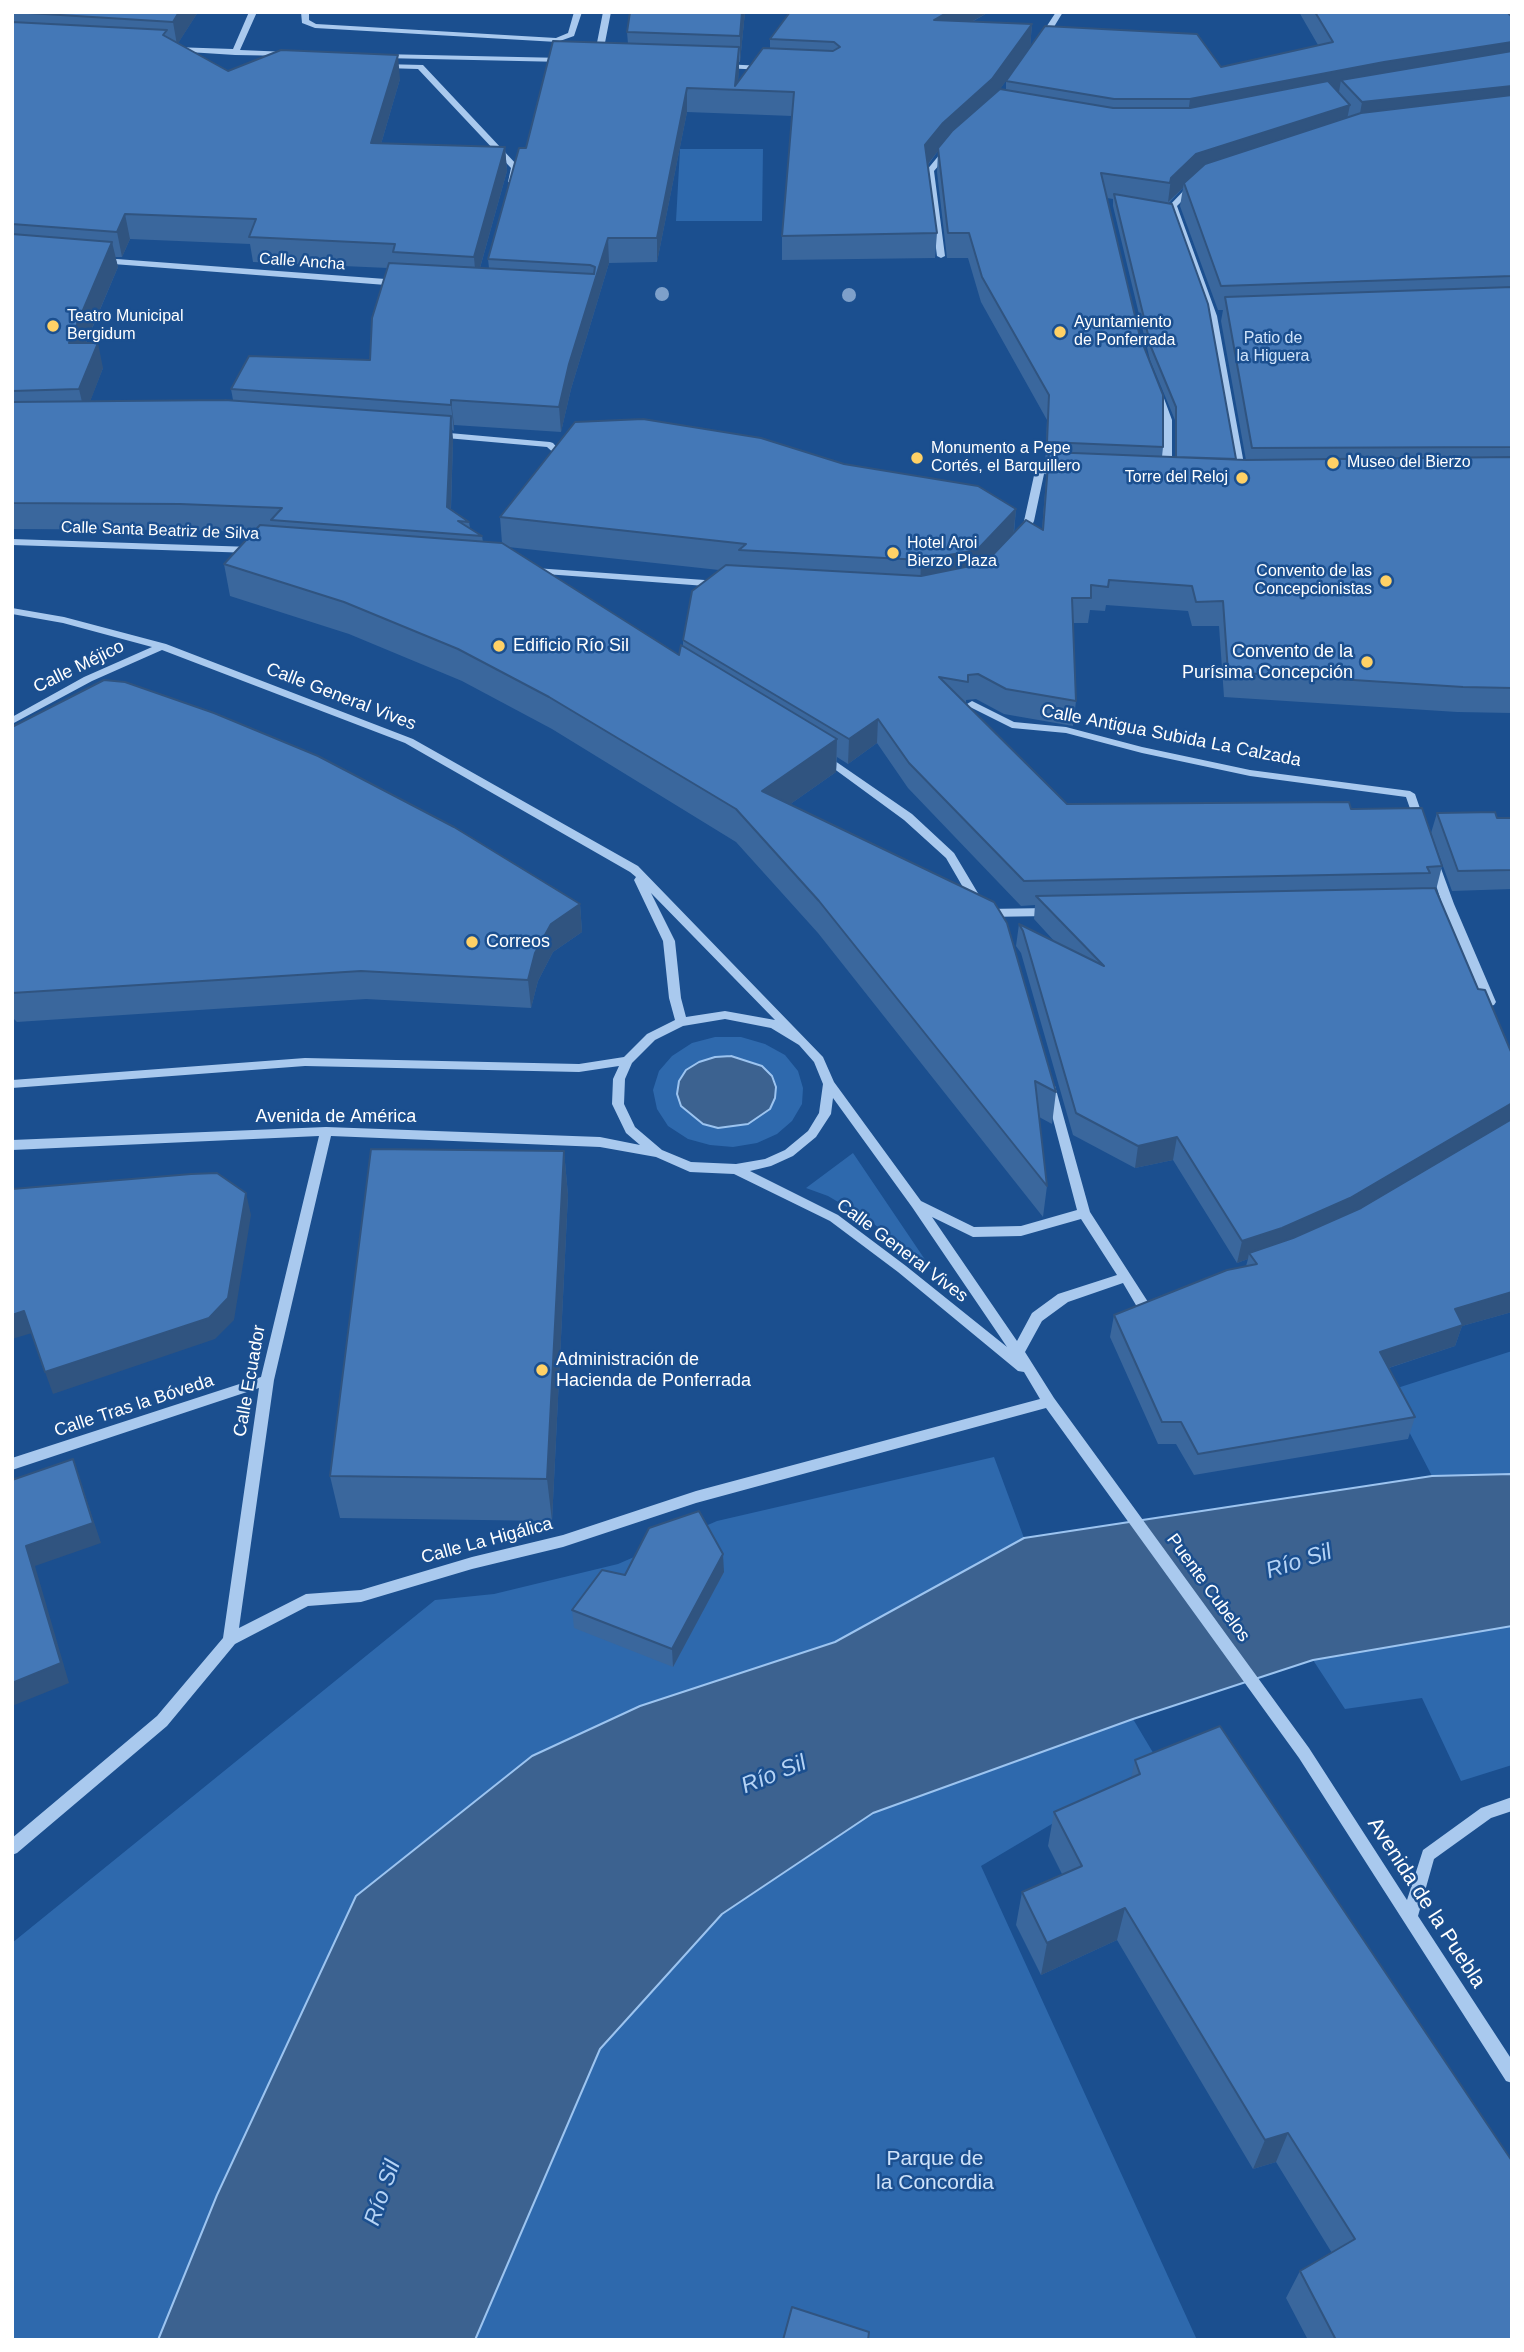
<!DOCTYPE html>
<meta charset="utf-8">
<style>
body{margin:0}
#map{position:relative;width:1524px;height:2352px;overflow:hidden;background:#1b4f8f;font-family:Helvetica,sans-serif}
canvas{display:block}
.frame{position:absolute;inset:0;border:14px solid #fff;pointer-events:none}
</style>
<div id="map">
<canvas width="1524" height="2352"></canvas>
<div class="frame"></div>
</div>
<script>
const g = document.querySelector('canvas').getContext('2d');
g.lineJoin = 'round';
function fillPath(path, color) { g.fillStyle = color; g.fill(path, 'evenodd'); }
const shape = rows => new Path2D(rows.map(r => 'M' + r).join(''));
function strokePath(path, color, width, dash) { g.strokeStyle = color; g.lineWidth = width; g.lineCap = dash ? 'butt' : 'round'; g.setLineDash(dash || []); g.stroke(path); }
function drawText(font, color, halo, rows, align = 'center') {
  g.font = font + ' Helvetica,sans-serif'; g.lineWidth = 5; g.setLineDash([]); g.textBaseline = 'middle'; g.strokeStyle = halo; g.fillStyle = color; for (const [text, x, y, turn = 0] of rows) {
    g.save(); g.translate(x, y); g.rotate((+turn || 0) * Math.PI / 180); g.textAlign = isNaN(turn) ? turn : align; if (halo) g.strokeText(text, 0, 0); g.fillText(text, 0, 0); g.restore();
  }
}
fillPath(shape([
 [680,149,763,149,762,221,676,221],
 [715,1037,741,1037,765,1044,785,1055,798,1071,803,1088,802,1104,792,1121,777,1134,757,1143,733,1147,710,1145,688,1139,668,1126,657,1109,653,1090,659,1071,672,1056,692,1043],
 [853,1153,932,1270,869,1220,828,1196,806,1188],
 [1512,1351,1512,1474,1432,1476,1388,1391],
 [994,1457,1024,1538,835,1642,640,1706,532,1756,356,1896,217,2195,158,2340,12,2340,12,1943,435,1600,494,1594,618,1564,717,1521],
 [1512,1626,1512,1765,1461,1781,1422,1698,1345,1709,1313,1660],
 [1133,1719,1158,1761,981,1866,1197,2340,475,2340,600,2049,722,1914,873,1813]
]), '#2e69ad');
const water = shape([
 [731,1056,762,1066,772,1076,776,1087,775,1098,770,1109,748,1124,718,1128,703,1124,681,1106,677,1094,679,1081,686,1070,699,1062,715,1057,731,1056],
 [1512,1474,1512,1626,1313,1660,1133,1719,873,1813,722,1914,600,2049,475,2340,158,2340,217,2195,356,1896,532,1756,640,1706,835,1642,1024,1538,1432,1476,1512,1474]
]);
fillPath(water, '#3c6290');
strokePath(water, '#9cc4f0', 2);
fillPath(shape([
 [249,12,257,12,240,50,288,52,291,52,291,56,235,55,173,51,169,49,173,47,233,49,249,12],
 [301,12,309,12,309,20,316,24,556,38,568,33,574,12,582,12,574,36,557,42,315,28,302,23,301,12],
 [603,12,611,12,602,58,598,60,594,58,603,12],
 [1056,12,1063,12,1046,40,1040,40,1039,38,1056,12],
 [380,54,564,58,568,60,564,62,383,58,380,58,380,54],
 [382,64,423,65,518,166,515,184,508,182,511,168,418,69,385,68,382,68,382,64],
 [721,64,765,66,769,68,765,70,724,68,721,68,721,64],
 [945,148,952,150,934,171,945,256,941,258,937,256,926,171,945,148],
 [1190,184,1197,186,1177,206,1217,316,1246,475,1241,478,1236,475,1209,316,1169,206,1190,184],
 [103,258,399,280,403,283,399,286,100,263,99,261,103,258],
 [1158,390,1162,393,1172,420,1172,474,1167,477,1162,474,1162,420,1154,393,1158,390],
 [438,432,550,442,553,443,561,452,556,455,547,447,435,437,433,435,438,432],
 [1040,468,1064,469,1069,472,1064,475,1044,474,1034,521,1026,537,1020,537,1018,535,1024,521,1035,471,1040,468],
 [12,539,252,547,257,550,252,553,12,545,12,539],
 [535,568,719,581,724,584,719,587,532,573,530,571,535,568],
 [12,608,64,617,166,644,413,739,638,866,823,1057,834,1082,921,1201,974,1227,1021,1226,1077,1210,1045,1089,1047,1086,1055,1086,1090,1212,1148,1302,1155,1299,1160,1300,1161,1304,1160,1308,1150,1312,1140,1312,1123,1283,1068,1302,1042,1321,1025,1352,1054,1398,1309,1748,1407,1900,1423,1850,1481,1808,1512,1797,1512,1811,1491,1818,1434,1859,1418,1916,1512,2060,1512,2083,1506,2081,1299,1758,1046,1408,696,1503,563,1547,472,1569,361,1602,308,1606,235,1644,167,1726,17,1853,12,1855,12,1838,157,1716,223,1638,259,1388,12,1470,12,1458,261,1377,319,1136,12,1150,12,1140,326,1127,600,1137,640,1145,626,1133,612,1104,613,1079,619,1066,579,1072,305,1066,12,1088,12,1080,305,1058,579,1064,624,1057,647,1034,675,1020,669,998,663,941,634,880,636,877,630,872,405,743,162,650,92,681,12,724,12,717,84,677,152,647,63,623,12,614,12,608],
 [651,893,775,1020,725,1011,686,1017,681,998,675,941,651,893],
 [725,1019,771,1028,799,1045,814,1062,823,1084,819,1113,808,1131,785,1150,765,1159,736,1164,691,1162,662,1150,635,1127,624,1104,625,1079,632,1063,655,1040,683,1026,725,1019],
 [833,1098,912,1207,1007,1347,906,1266,838,1215,750,1171,771,1166,793,1156,816,1137,831,1114,833,1098],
 [331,1136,600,1147,656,1157,690,1172,734,1174,830,1221,898,1272,1018,1371,1024,1372,1040,1399,696,1491,563,1535,472,1557,361,1590,306,1594,239,1628,274,1380,331,1136],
 [932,1217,973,1237,1021,1236,1081,1219,1117,1275,1058,1294,1032,1313,1017,1341,932,1217],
 [972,701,1014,722,1066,727,1142,747,1250,770,1410,791,1415,794,1425,823,1420,827,1416,826,1406,797,1250,776,1142,753,1066,733,1012,728,968,706,967,704,972,701],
 [822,752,912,814,954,853,985,905,983,908,975,908,946,858,904,820,818,757,817,755,822,752],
 [1434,859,1439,863,1454,904,1496,1002,1494,1005,1490,1006,1484,1002,1442,904,1429,863,1434,859],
 [1049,908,1055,912,1049,916,986,917,980,913,986,909,1049,908]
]), '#a9c9ee');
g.fillStyle = '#7ea0ca';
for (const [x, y] of [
 [662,294],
 [849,295]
]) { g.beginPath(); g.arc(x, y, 7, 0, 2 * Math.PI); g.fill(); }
fillPath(shape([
 [12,12,198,12,178,43,228,71,400,79,381,144,505,147,507,171,480,268,489,268,488,259,526,148,628,44,627,32,630,12,745,12,740,62,739,62,738,82,770,48,770,39,790,12,989,12,972,22,1032,24,1030,48,1221,67,1318,45,1299,12,1512,12,1512,713,1457,712,1224,697,1219,626,1192,626,1188,611,1106,605,1105,611,1090,610,1088,623,1073,623,1076,701,1073,726,1004,714,976,699,966,700,966,704,1067,804,1351,809,1442,866,1436,890,1478,989,1512,1054,1512,1312,1462,1326,1455,1346,1389,1368,1415,1417,1408,1439,1194,1475,1176,1444,1158,1444,1110,1337,1114,1315,1246,1266,1248,1259,1237,1263,1173,1160,1135,1168,1073,1135,1021,953,1016,946,1019,924,1056,943,1034,919,1035,905,1021,906,908,788,877,743,848,764,837,757,836,772,789,805,1056,1092,1052,1124,1039,1117,1047,1186,1043,1217,818,933,736,842,552,729,462,681,349,634,230,596,224,564,253,532,186,530,12,529],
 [1022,59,1006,81,1006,90,1000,89],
 [687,112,792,116,782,236,782,260,935,258,937,233,928,165,938,151,937,172,947,258,968,258,981,302,1047,420,1045,467,1047,467,1042,530,1014,533,1016,509,844,464,500,517,502,543,483,542,482,536,470,528,469,522,451,509,453,441,452,430,454,431,454,425,561,432,571,389,609,263,657,262],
 [1183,188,1180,206,1218,310,1223,310,1221,321,1246,460,1236,460,1168,204],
 [1107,198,1113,199,1113,206,1150,360,1175,420,1175,457,1162,457,1163,447],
 [130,239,250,244,253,262,388,268,370,360,231,389,233,400,90,401,103,368,86,343,118,267,115,257,122,257],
 [508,547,719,570,683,640,683,647,679,655],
 [12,727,580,904,582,932,553,952,538,981,531,1008,366,999,17,1022,12,1017],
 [1437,813,1497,818,1512,818,1512,889,1452,891,1431,833],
 [564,1151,568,1195,552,1521,340,1518,330,1476],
 [724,1572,673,1667,574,1628,572,1610,625,1575],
 [1135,1760,1512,2340,1308,2340,1286,2298,1300,2271,1332,2253,1276,2162,1253,2169,1117,1940,1041,1975,1016,1925,1022,1892,1062,1874,1048,1846,1054,1812,1131,1778]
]), '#3a679d');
fillPath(shape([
 [179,12,198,12,177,45,173,22],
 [742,12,745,12,740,62,740,36],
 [948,12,989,12,933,43,934,20],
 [1032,24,1030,48,990,103,941,147,924,169,925,145,943,123],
 [1512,42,1512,64,1341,80,1339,92,1187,122,1190,99,1384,62],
 [739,47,739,71,737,90,735,90],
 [398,55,400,79,374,168,371,143],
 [1512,86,1512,108,1358,125,1362,102],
 [687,88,687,112,657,262,657,238],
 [1350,105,1345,129,1184,183,1183,188,1168,202,1171,178,1196,154],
 [505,147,507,171,476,282,474,257],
 [125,214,130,239,122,257,117,232],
 [608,238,609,263,571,389,561,432,559,407,569,364],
 [112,242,118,267,75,368,69,343],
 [98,343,103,368,85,415,79,389],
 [451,400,454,425,454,431,451,405],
 [451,416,453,441,450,532,447,507],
 [1016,509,1013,538,975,579,920,589,921,560],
 [878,719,877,743,848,764,849,739],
 [837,739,836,772,762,824,762,791],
 [580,904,582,932,553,952,538,981,531,1008,528,980,535,953,551,924],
 [1512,1103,1512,1119,1511,1122,1344,1220,1277,1250,1249,1253,1248,1259,1237,1263,1242,1241],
 [1177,1137,1173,1160,1135,1168,1138,1146],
 [564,1151,568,1195,552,1521,547,1479],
 [246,1193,251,1215,234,1320,215,1339,53,1394,45,1372],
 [1512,1292,1512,1312,1462,1326,1455,1346,1373,1373,1380,1352,1455,1309],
 [24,1311,32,1333,12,1339,12,1315],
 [73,1459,101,1543,35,1566,69,1683,12,1706,12,1683,26,1546],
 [723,1554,724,1572,673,1667,672,1649],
 [1125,1908,1117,1940,1041,1975,1047,1943],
 [1288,2133,1276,2162,1253,2169,1265,2140]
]), '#305480');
const building = shape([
 [12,12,179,12,173,22,12,12],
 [630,12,742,12,740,36,627,32,630,12],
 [790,12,948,12,934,20,1032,24,992,79,943,123,925,145,937,233,782,236,794,92,687,88,657,238,608,238,569,364,559,407,451,400,451,405,231,389,249,356,370,360,372,318,389,263,594,274,595,267,590,265,488,259,519,148,526,148,553,41,739,47,735,86,763,48,833,51,840,47,834,42,770,39,790,12],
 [1315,12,1507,12,1512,17,1512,42,1384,62,1190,99,1114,99,1006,81,1045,26,1197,34,1221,67,1333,42,1315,12],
 [12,22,167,30,163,35,228,71,281,50,398,55,371,143,505,147,474,257,393,252,395,244,249,237,256,219,125,214,117,232,12,224,12,22],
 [1512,51,1512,86,1362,102,1341,80,1512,51],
 [1328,81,1350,105,1196,154,1171,178,1170,183,1101,173,1140,337,1163,395,1163,447,1047,442,1049,395,982,277,969,233,948,233,938,148,952,131,1000,89,1113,108,1190,108,1328,81],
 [1512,95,1512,276,1221,286,1184,183,1205,164,1361,113,1512,95],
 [1114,194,1172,204,1208,304,1236,459,1176,457,1176,407,1151,347,1114,194],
 [12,234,112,242,69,343,98,343,79,389,12,391,12,234],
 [1512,287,1512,447,1252,448,1225,297,1512,287],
 [225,400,451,416,447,507,469,522,458,521,482,536,271,520,282,508,180,504,12,503,12,402,225,400],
 [643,419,761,438,844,464,978,486,1016,509,977,550,921,560,739,550,746,544,500,517,575,422,643,419],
 [1049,452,1246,460,1512,457,1512,688,1463,687,1228,672,1223,601,1196,602,1192,586,1109,580,1108,587,1091,585,1091,598,1072,598,1076,701,1006,689,978,674,968,675,968,682,939,677,1067,804,1349,802,1351,809,1422,808,1442,866,1427,867,1430,873,1024,881,909,763,878,719,849,739,683,640,692,591,726,565,921,576,985,563,1026,520,1043,530,1049,452],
 [260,525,502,543,679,655,681,645,837,739,762,791,994,902,1007,923,1056,1092,1035,1081,1047,1186,819,901,736,809,549,697,458,649,344,602,224,564,260,525],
 [104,680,125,682,214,713,318,756,454,827,580,904,551,924,535,953,528,980,361,971,12,993,12,727,104,680],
 [1495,812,1497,818,1512,818,1512,870,1458,871,1437,813,1495,812],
 [1435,888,1478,989,1485,990,1512,1054,1512,1103,1350,1198,1282,1228,1242,1241,1177,1137,1138,1146,1076,1113,1023,931,1019,924,1104,966,1036,896,1435,888],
 [1512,1119,1512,1292,1455,1309,1463,1325,1380,1352,1415,1417,1198,1454,1181,1422,1162,1422,1114,1315,1227,1270,1257,1264,1249,1253,1293,1238,1361,1208,1512,1119],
 [371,1149,564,1151,547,1479,330,1476,371,1149],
 [217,1173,246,1193,228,1298,209,1318,45,1372,24,1311,12,1315,12,1189,191,1174,217,1173],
 [73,1459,93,1523,26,1546,61,1663,12,1683,12,1480,73,1459],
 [699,1511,723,1554,672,1649,572,1610,602,1570,625,1575,649,1528,699,1511],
 [1220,1726,1512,2161,1512,2340,1336,2340,1300,2271,1355,2239,1288,2133,1265,2140,1125,1908,1047,1943,1022,1892,1082,1866,1054,1812,1140,1774,1135,1760,1220,1726],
 [792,2307,869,2332,868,2340,783,2340,792,2307]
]);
fillPath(building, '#4478b7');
strokePath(building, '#305480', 2);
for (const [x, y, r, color] of [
 [53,326,7,"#ffd166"],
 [1060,332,7,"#ffd166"],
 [917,458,7,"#ffd166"],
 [1333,463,7,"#ffd166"],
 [1242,478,7,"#ffd166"],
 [893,553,7,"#ffd166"],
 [1386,581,7,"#ffd166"],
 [499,646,7,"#ffd166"],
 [1367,662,7,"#ffd166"],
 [472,942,7,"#ffd166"],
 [542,1370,7,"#ffd166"]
]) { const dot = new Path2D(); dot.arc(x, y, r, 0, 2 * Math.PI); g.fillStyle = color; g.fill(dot); strokePath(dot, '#1b4f8f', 2.5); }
drawText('16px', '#fff', '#1b4f8f', [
 ["Calle Ancha",302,262,4],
 ["Calle Santa Beatriz de Silva",160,531,2]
]);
drawText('16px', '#fff', '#1b4f8f', [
 ["Teatro Municipal",67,317],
 ["Bergidum",67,335],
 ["Ayuntamiento",1074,323],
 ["de Ponferrada",1074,341],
 ["Monumento a Pepe",931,449],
 ["Cortés, el Barquillero",931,467],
 ["Museo del Bierzo",1347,463],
 ["Torre del Reloj",1228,478,"right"],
 ["Hotel Aroi",907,544],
 ["Bierzo Plaza",907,562],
 ["Convento de las",1372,572,"right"],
 ["Concepcionistas",1372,590,"right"]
], 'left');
drawText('16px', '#cfe3fa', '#1b4f8f', [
 ["Patio de",1273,339],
 ["la Higuera",1273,357]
]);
drawText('18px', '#fff', '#1b4f8f', [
 ["Edificio Río Sil",513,646],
 ["Convento de la",1353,652,"right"],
 ["Purísima Concepción",1353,673,"right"],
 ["Correos",486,942],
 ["Administración de",556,1360],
 ["Hacienda de Ponferrada",556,1381]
], 'left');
drawText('18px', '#fff', '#1b4f8f', [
 ["Calle Méjico",79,667,-26],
 ["Calle General Vives",341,697,21],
 ["Calle Antigua Subida La Calzada",1171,736,11],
 ["Avenida de América",336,1117],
 ["Calle General Vives",902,1251,37],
 ["Calle Ecuador",250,1381,-80],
 ["Calle Tras la Bóveda",134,1406,-18],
 ["Calle La Higálica",487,1541,-15],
 ["Puente Cubelos",1208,1588,54]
]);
drawText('21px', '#fff', '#1b4f8f', [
 ["Avenida de la Puebla",1426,1903,57]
]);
drawText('21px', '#cfe3fa', '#1b4f8f', [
 ["Parque de",935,2159],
 ["la Concordia",935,2183]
]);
drawText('italic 23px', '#b5d3f5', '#1b4f8f', [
 ["Río Sil",1299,1562,-18],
 ["Río Sil",774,1775,-22],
 ["Río Sil",383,2193,-71]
]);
</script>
